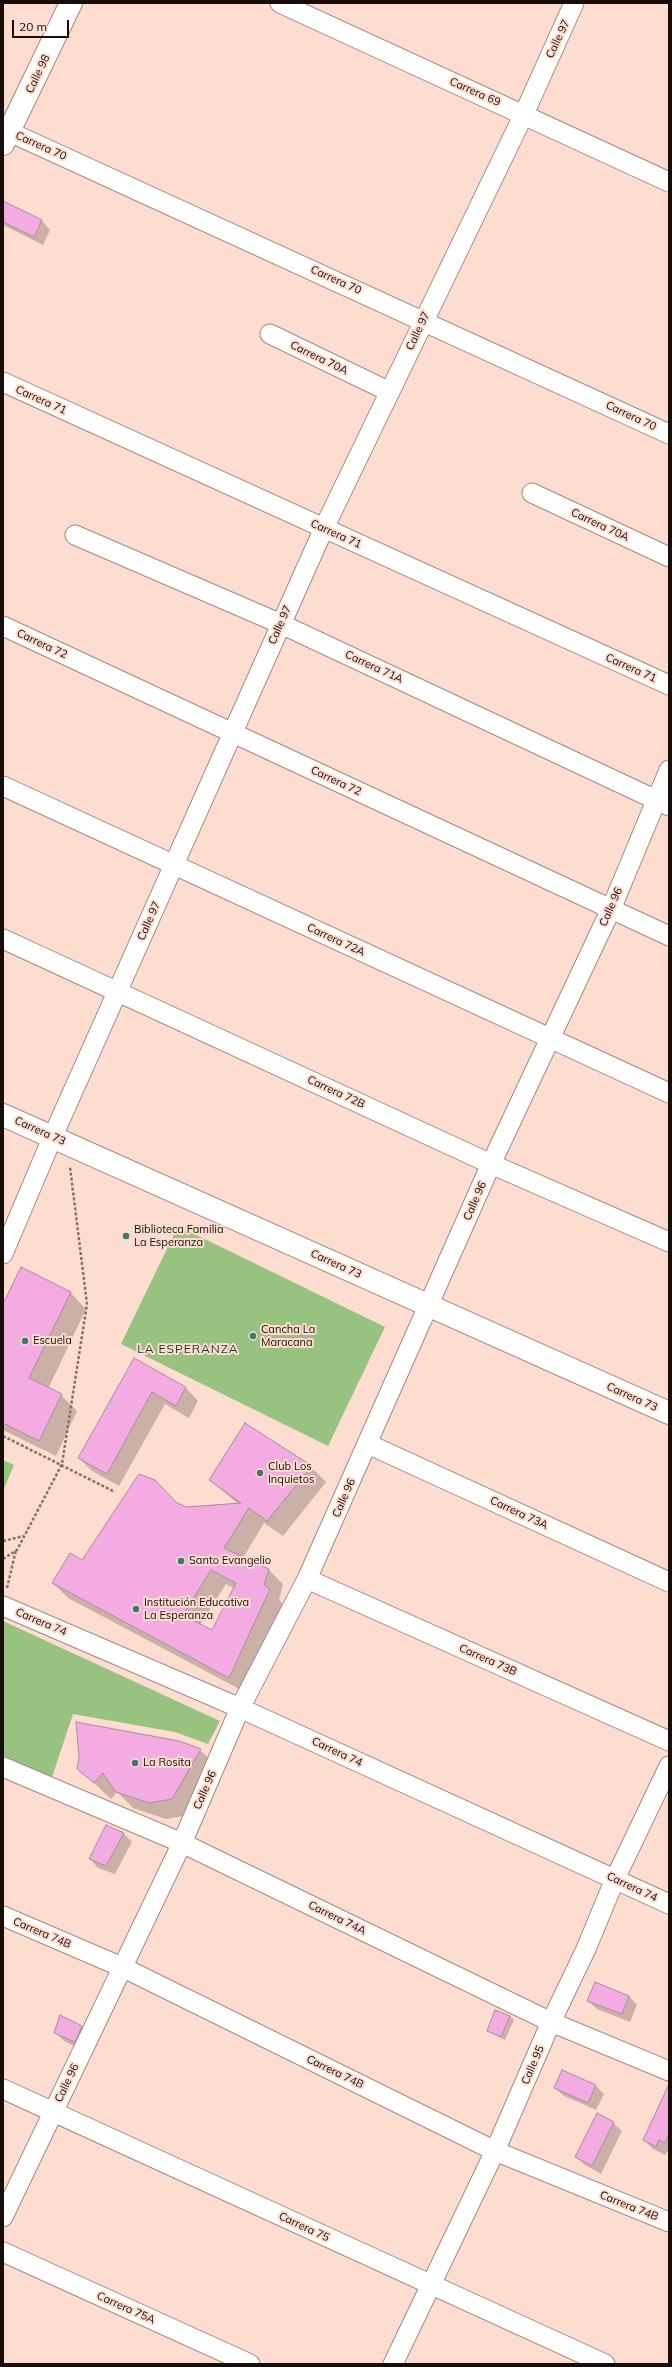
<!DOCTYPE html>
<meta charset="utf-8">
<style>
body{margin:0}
#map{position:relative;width:672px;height:2367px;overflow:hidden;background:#fdddd0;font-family:Mulish,sans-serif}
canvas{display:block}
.frame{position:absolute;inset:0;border:4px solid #180e09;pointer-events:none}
.scale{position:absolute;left:12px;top:20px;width:57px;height:18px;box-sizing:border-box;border:2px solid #180e09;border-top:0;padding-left:5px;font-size:12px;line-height:14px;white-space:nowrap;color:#180e09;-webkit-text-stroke:3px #fdddd0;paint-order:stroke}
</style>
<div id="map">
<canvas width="672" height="2367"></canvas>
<div class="frame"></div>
<div class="scale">20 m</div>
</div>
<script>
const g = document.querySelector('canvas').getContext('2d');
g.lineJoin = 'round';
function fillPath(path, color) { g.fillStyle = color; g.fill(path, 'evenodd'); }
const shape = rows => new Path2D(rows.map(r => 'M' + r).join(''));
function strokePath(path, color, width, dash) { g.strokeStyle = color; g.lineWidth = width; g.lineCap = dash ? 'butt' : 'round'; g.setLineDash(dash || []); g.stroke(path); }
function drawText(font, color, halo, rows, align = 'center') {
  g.font = font + ' Mulish,sans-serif'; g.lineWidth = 4; g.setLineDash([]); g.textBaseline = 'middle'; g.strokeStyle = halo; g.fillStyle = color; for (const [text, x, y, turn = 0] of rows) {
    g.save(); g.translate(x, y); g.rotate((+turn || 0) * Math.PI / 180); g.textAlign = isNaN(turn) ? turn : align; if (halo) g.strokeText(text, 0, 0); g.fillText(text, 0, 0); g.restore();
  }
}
fillPath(shape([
 [178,1226,385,1327,328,1446,121,1344],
 [3,1460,14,1465,3,1491],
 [3,1621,220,1721,208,1744,175,1732,73,1714,52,1777,3,1756]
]), '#97c280');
fillPath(shape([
 [3,202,42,221,50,230,43,245,3,225],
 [70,1292,86,1309,48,1389,61,1395,77,1411,56,1456,3,1430,3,1306],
 [134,1359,186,1388,198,1401,189,1418,165,1404,119,1486,92,1471,79,1458],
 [245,1425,311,1467,326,1482,283,1536,264,1523,243,1558,268,1569,283,1584,279,1600,284,1605,245,1692,68,1598,53,1583,82,1561,177,1504,186,1508,238,1504,210,1480],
 [226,1584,234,1588,212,1631,200,1625],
 [200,1750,217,1766,189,1815,166,1819,133,1808,117,1792,111,1799,78,1768],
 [124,1834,132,1842,115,1874,98,1868,90,1859],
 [629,1996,637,2005,630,2022,597,2009,588,2001],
 [510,2016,514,2020,505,2040,488,2031],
 [61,2017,82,2027,90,2035,83,2050,64,2041,55,2032],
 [595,2085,604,2094,596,2110,564,2096,555,2088],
 [669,2086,669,2149,665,2155,653,2149,644,2140],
 [613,2123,622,2131,601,2174,585,2165,576,2157]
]), '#0003');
const building = shape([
 [3,201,42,220,34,237,3,222,3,201],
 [21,1267,71,1292,29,1378,62,1394,39,1441,3,1423,3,1304,21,1267],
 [134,1358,186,1387,176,1406,152,1392,107,1474,78,1458,134,1358],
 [245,1423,312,1466,267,1521,249,1508,224,1548,269,1569,264,1585,270,1589,229,1678,52,1583,70,1553,82,1560,139,1474,155,1480,177,1503,187,1507,241,1503,209,1480,245,1423],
 [211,1570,236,1583,212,1630,183,1615,211,1570],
 [76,1722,179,1741,201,1749,172,1799,149,1803,116,1792,103,1773,94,1783,77,1769,79,1757,76,1722],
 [106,1825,124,1833,106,1866,89,1859,106,1825],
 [595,1982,629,1996,622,2014,587,2001,595,1982],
 [495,2010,510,2016,501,2037,487,2031,495,2010],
 [60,2015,82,2026,75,2042,54,2033,60,2015],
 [562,2070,596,2085,588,2103,554,2088,562,2070],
 [669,2084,669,2134,665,2143,659,2140,656,2147,643,2140,669,2084],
 [597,2113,614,2122,592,2166,575,2157,597,2113]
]);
fillPath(building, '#f4abe2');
strokePath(building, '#a68d9f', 1);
const street = shape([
 [280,3,669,182],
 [3,129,669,434],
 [270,334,390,392],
 [3,382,669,685],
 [532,493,669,557],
 [75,535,281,624,669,806],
 [3,626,669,936],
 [3,786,669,1093],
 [3,939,491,1164,669,1242],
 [3,1254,53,1136,324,528,524,114,574,3],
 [368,1444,669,1582],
 [307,1579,669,1741],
 [3,1606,240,1708,669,1904],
 [3,1767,182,1843,551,2022,669,2071],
 [3,1916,124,1968,495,2151,669,2222],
 [3,2089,605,2364],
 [3,2217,182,1843,240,1708,307,1579,491,1164,611,909,669,770],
 [3,2252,250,2364],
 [393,2364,495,2151,551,2022,586,1949,615,1879,669,1766]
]);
const secondary = shape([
 [3,144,71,3],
 [3,1115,669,1413]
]);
strokePath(street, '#a6897d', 21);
strokePath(secondary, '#a6897d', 24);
strokePath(shape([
 [3,1436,115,1492],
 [3,1541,24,1536],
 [3,1559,17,1550,62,1464,87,1304,70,1167],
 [7,1588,16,1550]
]), '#867269', 2.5, [3, 2]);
strokePath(street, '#fff', 19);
strokePath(secondary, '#fff', 22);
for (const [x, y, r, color] of [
 [126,1236,4,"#3a7a6a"],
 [253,1336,4,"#3a7a6a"],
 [25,1341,4,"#3a7a6a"],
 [260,1473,4,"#3a7a6a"],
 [181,1561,4,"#3a7a6a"],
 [136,1609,4,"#3a7a6a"],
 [135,1763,4,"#3a7a6a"]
]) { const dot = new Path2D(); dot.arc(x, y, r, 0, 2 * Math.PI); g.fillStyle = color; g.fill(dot); strokePath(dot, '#fdddd0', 1.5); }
drawText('11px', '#180e09', '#fdddd0', [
 ["Calle 97",558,39,-65],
 ["Calle 98",38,74,-64],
 ["Carrera 69",475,92,24],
 ["Carrera 70",41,146,24],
 ["Carrera 70",336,280,24],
 ["Calle 97",418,331,-65],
 ["Carrera 70A",319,358,26],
 ["Carrera 71",41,400,24],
 ["Carrera 70",631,416,25],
 ["Carrera 70A",600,525,25],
 ["Carrera 71",336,534,24],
 ["Calle 97",280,625,-66],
 ["Carrera 72",42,644,25],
 ["Carrera 71A",374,667,25],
 ["Carrera 71",631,668,24],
 ["Carrera 72",336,781,25],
 ["Calle 96",611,907,-66],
 ["Calle 97",149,921,-66],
 ["Carrera 72A",336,940,25],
 ["Carrera 72B",336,1092,25],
 ["Carrera 73",40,1131,24],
 ["Calle 96",475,1201,-66],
 ["Carrera 73",336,1264,24],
 ["Carrera 73",632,1397,24],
 ["Calle 96",344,1498,-66],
 ["Carrera 73A",519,1513,25],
 ["Carrera 74",41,1622,23],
 ["Carrera 73B",488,1660,24],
 ["Carrera 74",337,1752,25],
 ["Calle 96",205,1790,-66],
 ["Carrera 74",632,1887,25],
 ["Carrera 74A",337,1918,26],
 ["Carrera 74B",42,1933,23],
 ["Calle 95",533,2065,-67],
 ["Carrera 74B",335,2072,26],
 ["Calle 96",67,2083,-64],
 ["Carrera 74B",629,2206,22],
 ["Carrera 75",304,2227,25],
 ["Carrera 75A",126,2308,24]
]);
drawText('11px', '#180e09', '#fdddd0', [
 ["Biblioteca Familia",134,1230],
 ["La Esperanza",134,1243],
 ["Cancha La",261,1330],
 ["Maracana",261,1343],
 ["Escuela",33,1341],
 ["Club Los",268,1467],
 ["Inquietos",268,1480],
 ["Santo Evangelio",189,1561],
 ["Institución Educativa",144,1603],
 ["La Esperanza",144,1616],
 ["La Rosita",143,1763]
], 'left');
g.letterSpacing = '1px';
drawText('12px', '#16352d', '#fdddd0', [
 ["LA ESPERANZA",188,1349]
]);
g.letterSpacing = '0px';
</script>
